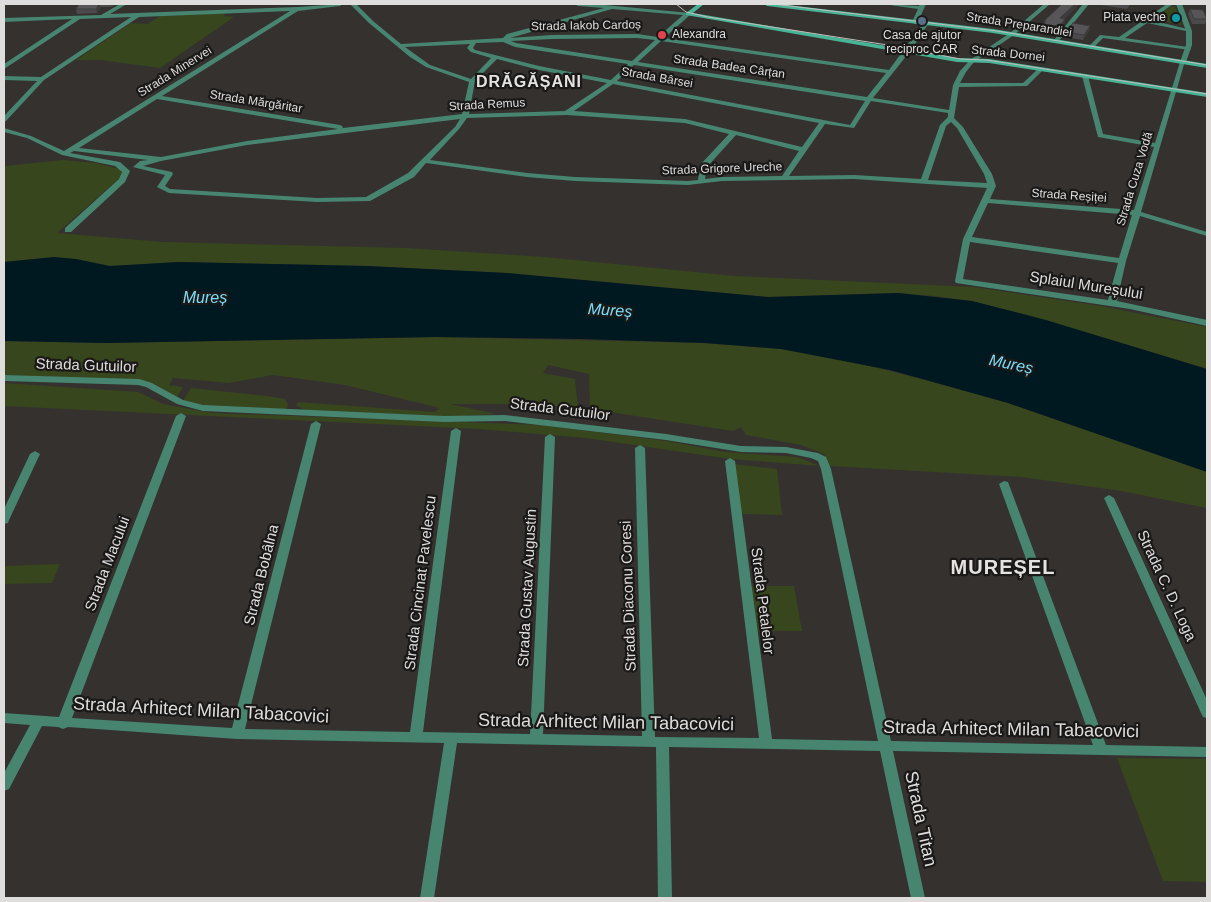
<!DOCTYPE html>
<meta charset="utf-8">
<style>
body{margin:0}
#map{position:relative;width:1211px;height:902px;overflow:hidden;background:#34312f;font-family:Arial,sans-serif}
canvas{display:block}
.frame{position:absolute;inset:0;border:5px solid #dfdddc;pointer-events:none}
</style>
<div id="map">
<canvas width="1211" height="902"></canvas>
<div class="frame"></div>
</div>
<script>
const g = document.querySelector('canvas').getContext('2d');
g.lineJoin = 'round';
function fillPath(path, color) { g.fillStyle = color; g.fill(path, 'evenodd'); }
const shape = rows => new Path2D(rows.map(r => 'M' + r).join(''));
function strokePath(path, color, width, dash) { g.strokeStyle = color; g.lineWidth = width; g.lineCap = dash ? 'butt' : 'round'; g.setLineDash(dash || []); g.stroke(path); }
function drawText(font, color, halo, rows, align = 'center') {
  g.font = font + ' Arial,sans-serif'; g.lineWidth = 4.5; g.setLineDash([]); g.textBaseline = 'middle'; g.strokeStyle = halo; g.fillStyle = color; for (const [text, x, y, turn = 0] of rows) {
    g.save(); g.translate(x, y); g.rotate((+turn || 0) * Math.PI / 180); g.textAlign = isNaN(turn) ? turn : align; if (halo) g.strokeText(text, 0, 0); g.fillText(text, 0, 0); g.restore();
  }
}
fillPath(shape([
 [1171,6,1175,7,1182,25,1153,20],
 [225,13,224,16,234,17,160,68,100,60,76,60,131,23,148,24,160,16],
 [63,160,96,163,119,169,123,175,57,233,163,242,406,248,545,257,735,276,974,287,1101,306,1207,327,1207,369,1027,315,972,301,934,296,898,293,768,297,507,273,368,266,179,262,110,266,46,258,4,262,4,166],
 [437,337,704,343,781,349,833,357,934,382,1008,403,1207,472,1207,508,1121,491,1021,477,830,466,824,454,801,445,746,435,741,427,733,431,590,409,589,374,548,365,543,373,575,379,578,408,528,404,450,404,496,414,446,417,305,410,296,405,298,402,434,412,440,408,345,385,273,375,229,383,173,378,169,385,183,387,177,397,155,384,138,381,4,375,4,341,106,343],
 [4,383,138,392,163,404,212,413,542,425,667,441,725,452,797,457,820,466,730,459,586,438,479,429,4,406],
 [191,388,267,396,285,399,288,404,286,410,208,407,183,401],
 [733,464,777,469,782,515,740,514],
 [60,564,52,583,4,584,4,566],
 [751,586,794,586,802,631,757,631],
 [1117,758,1207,759,1207,882,1163,881]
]), '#38461d');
fillPath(shape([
 [54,257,76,259,110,266,179,262,368,266,507,273,768,297,898,293,972,301,1046,320,1207,369,1207,472,1008,403,890,370,781,349,704,343,581,339,437,337,106,343,4,341,4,262]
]), '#001921');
fillPath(shape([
 [120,4,127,4,110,14,297,7,343,4,340,6,298,11,162,96,340,125,342,126,343,128,462,114,469,82,426,67,410,57,369,23,350,4,356,4,373,21,401,44,503,38,507,34,604,8,578,6,575,4,594,4,690,13,690,15,664,38,889,70,924,22,926,21,929,23,911,50,873,98,949,110,953,85,960,71,970,60,1010,33,1044,4,1050,4,1014,35,974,62,966,72,960,83,1023,83,1039,68,1043,68,1043,70,1027,86,959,87,954,118,963,127,992,174,996,186,990,199,1134,210,1154,147,1098,137,1082,76,1085,74,1088,76,1103,134,1155,143,1180,62,1185,61,1141,212,1207,232,1207,236,1140,216,1126,261,1117,301,1207,320,1207,326,1130,309,956,283,955,281,963,239,987,188,854,179,722,181,688,185,575,181,527,177,426,163,414,177,370,201,317,202,169,193,157,187,165,175,133,167,140,161,148,160,74,151,70,153,120,162,130,171,125,182,71,232,65,232,65,228,119,179,122,172,115,166,62,155,27,138,4,132,4,128,31,136,64,151,290,11,139,17,44,80,6,121,4,122,4,116,37,81,4,80,4,76,41,77,131,17,80,19,4,69,4,64,72,19,4,22,4,18,101,15,120,4],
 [612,9,683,15,658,37,637,34,552,35,510,38,612,9],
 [637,38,655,40,632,61,516,43,511,41,552,39,637,38],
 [661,41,886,73,867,97,638,62,661,41],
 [503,42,515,47,628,64,611,80,539,66,475,50,473,48,476,43,503,42],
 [470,44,467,48,471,52,491,58,471,79,430,65,405,47,470,44],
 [497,59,539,70,607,83,565,111,469,114,475,81,497,59],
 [634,65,865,101,850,125,617,81,634,65],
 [613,84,819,123,802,147,685,119,574,111,613,84],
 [157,99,338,129,247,141,161,157,79,148,157,99],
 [871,101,948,113,948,117,940,125,921,179,854,175,789,176,825,124,854,128,871,101],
 [567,115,685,123,729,134,700,165,698,180,688,181,575,177,527,173,430,160,459,129,467,118,567,115],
 [460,119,455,127,408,173,366,197,317,198,170,189,165,186,173,174,172,172,143,166,161,161,247,145,460,119],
 [951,122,957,128,984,174,987,183,928,180,946,126,951,122],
 [736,135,799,151,782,176,722,177,705,179,707,167,736,135],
 [988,203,1132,215,1119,258,972,237,988,203],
 [970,242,1118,263,1108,300,963,279,970,242],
 [883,4,919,6,920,4,926,4,918,22,915,24,912,22,918,9,883,4],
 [1083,4,1089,4,1058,42,1054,42,1054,40,1083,4],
 [1167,4,1173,4,1151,20,1191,30,1191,32,1147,23,1125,38,1188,47,1191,49,1190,50,1103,38,1093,48,1088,47,1100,35,1119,37,1167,4],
 [4,375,139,379,152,383,183,400,203,405,444,416,505,415,666,434,741,446,786,447,818,453,826,457,831,469,891,741,1093,745,999,484,1004,481,1008,482,1106,745,1207,747,1207,757,893,751,925,898,911,898,880,751,669,747,672,898,658,898,656,747,457,743,434,898,420,898,444,743,237,739,68,727,63,729,58,727,42,726,9,789,4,791,4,773,30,725,4,723,4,713,59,717,176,416,181,413,186,416,72,718,232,728,311,424,316,421,321,424,245,729,410,732,451,431,456,428,461,431,423,732,530,734,545,437,550,434,555,437,543,734,642,736,635,448,640,445,645,448,655,737,759,738,725,461,730,458,735,461,772,739,878,741,821,469,818,461,811,458,786,453,741,452,666,440,505,421,444,422,203,411,177,404,146,387,138,385,4,381,4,375],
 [35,451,40,454,9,520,8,523,4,524,4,509,30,454,35,451],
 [1109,495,1114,498,1207,700,1207,718,1203,717,1201,713,1104,498,1109,495]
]), '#478571');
fillPath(shape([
 [1176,4,1182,4,1192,31,1192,45,1186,62,1183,64,1180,62,1186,45,1186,31,1176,4]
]), '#478571');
fillPath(shape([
 [698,4,704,4,693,13,957,58,989,59,1207,93,1207,97,989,63,957,62,686,15,686,13,698,4],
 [764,4,779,4,993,29,1207,64,1207,68,993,33,767,6,764,4]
]), '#49b395');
strokePath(shape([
 [676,4,686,12,708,17,894,46,960,59,987,60,1207,94],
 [773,4,997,31,1207,65]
]), '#c0bebc', 1);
fillPath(shape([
 [79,4,117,4,112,7,101,7,97,13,77,14,76,9],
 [1079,4,1064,19,1065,19,1064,24,1055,36,1040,33,1041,27,1043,25,1044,21],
 [1094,4,1131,4,1127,9],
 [1190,9,1207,19,1205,24,1192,24,1188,14],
 [1090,26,1089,31,1083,40,1065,37,1066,32]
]), '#4b494b');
fillPath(shape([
 [99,4,100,4,101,7,97,13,96,9],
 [111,4,117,4,112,7],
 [1075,4,1079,4,1059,23,1060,18],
 [1065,19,1064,24,1055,36,1056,30],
 [1090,26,1089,31,1083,40,1084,35]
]), '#3d3c3d');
const building = shape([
 [79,4,99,4,96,9,76,9,79,4],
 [1062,4,1075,4,1060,18,1065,19,1056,30,1041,27,1046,21,1044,21,1062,4],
 [1190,9,1203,10,1207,19,1194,19,1190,9],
 [1073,23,1090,26,1084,35,1066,32,1073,23]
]);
fillPath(building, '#575557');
strokePath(building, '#3d3c3d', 1);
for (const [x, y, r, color] of [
 [1176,18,5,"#0f9aa8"],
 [922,21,5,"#5c6f8a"],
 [662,35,5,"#e0444e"]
]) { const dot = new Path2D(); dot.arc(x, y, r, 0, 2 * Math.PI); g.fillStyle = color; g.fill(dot); strokePath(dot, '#1a1918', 2); }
drawText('12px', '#dfdddc', '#1a1918', [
 ["Piata veche",1166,18],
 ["Alexandra",672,35,"left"],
 ["Casa de ajutor",922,36,"center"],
 ["reciproc CAR",922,50,"center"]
], 'right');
drawText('12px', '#dfdddc', '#1a1918', [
 ["Strada Preparandiei",1019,25,9],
 ["Strada Iakob Cardoș",586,26,-1],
 ["Strada Dornei",1008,54,6],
 ["Strada Badea Cârțan",729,67,8],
 ["Strada Minervei",175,72,-32],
 ["Strada Bârsei",657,78,10],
 ["Strada Mărgăritar",256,102,9],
 ["Strada Remus",487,105,-3],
 ["Strada Grigore Ureche",722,169,-2],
 ["Strada Cuza Vodă",1135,179,-73],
 ["Strada Reșiței",1069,196,4]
]);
drawText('15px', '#dfdddc', '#1a1918', [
 ["Splaiul Mureșului",1086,286,9],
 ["Strada Gutuilor",86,366,2],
 ["Strada Gutuilor",560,410,7],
 ["Strada Macului",108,564,-69],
 ["Strada Bobâlna",262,575,-76],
 ["Strada Cincinat Pavelescu",421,583,-83],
 ["Strada C. D. Loga",1166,586,65],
 ["Strada Gustav Augustin",528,588,-87],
 ["Strada Diaconu Coresi",629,596,-92],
 ["Strada Petalelor",762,601,83]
]);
g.letterSpacing = '1px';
drawText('bold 16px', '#e6e2e0', '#1a1918', [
 ["DRĂGĂȘANI",529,83]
]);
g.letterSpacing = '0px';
drawText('italic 16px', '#78dffb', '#1a1918', [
 ["Mureș",205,299],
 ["Mureș",610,311,4],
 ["Mureș",1011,365,12]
]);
drawText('18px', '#dfdddc', '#1a1918', [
 ["Strada Arhitect Milan Tabacovici",201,711,3],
 ["Strada Arhitect Milan Tabacovici",606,723,1],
 ["Strada Arhitect Milan Tabacovici",1011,730,1],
 ["Strada Titan",920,819,78]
]);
g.letterSpacing = '1px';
drawText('bold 20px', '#e6e2e0', '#1a1918', [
 ["MUREȘEL",1003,568]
]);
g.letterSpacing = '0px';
</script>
